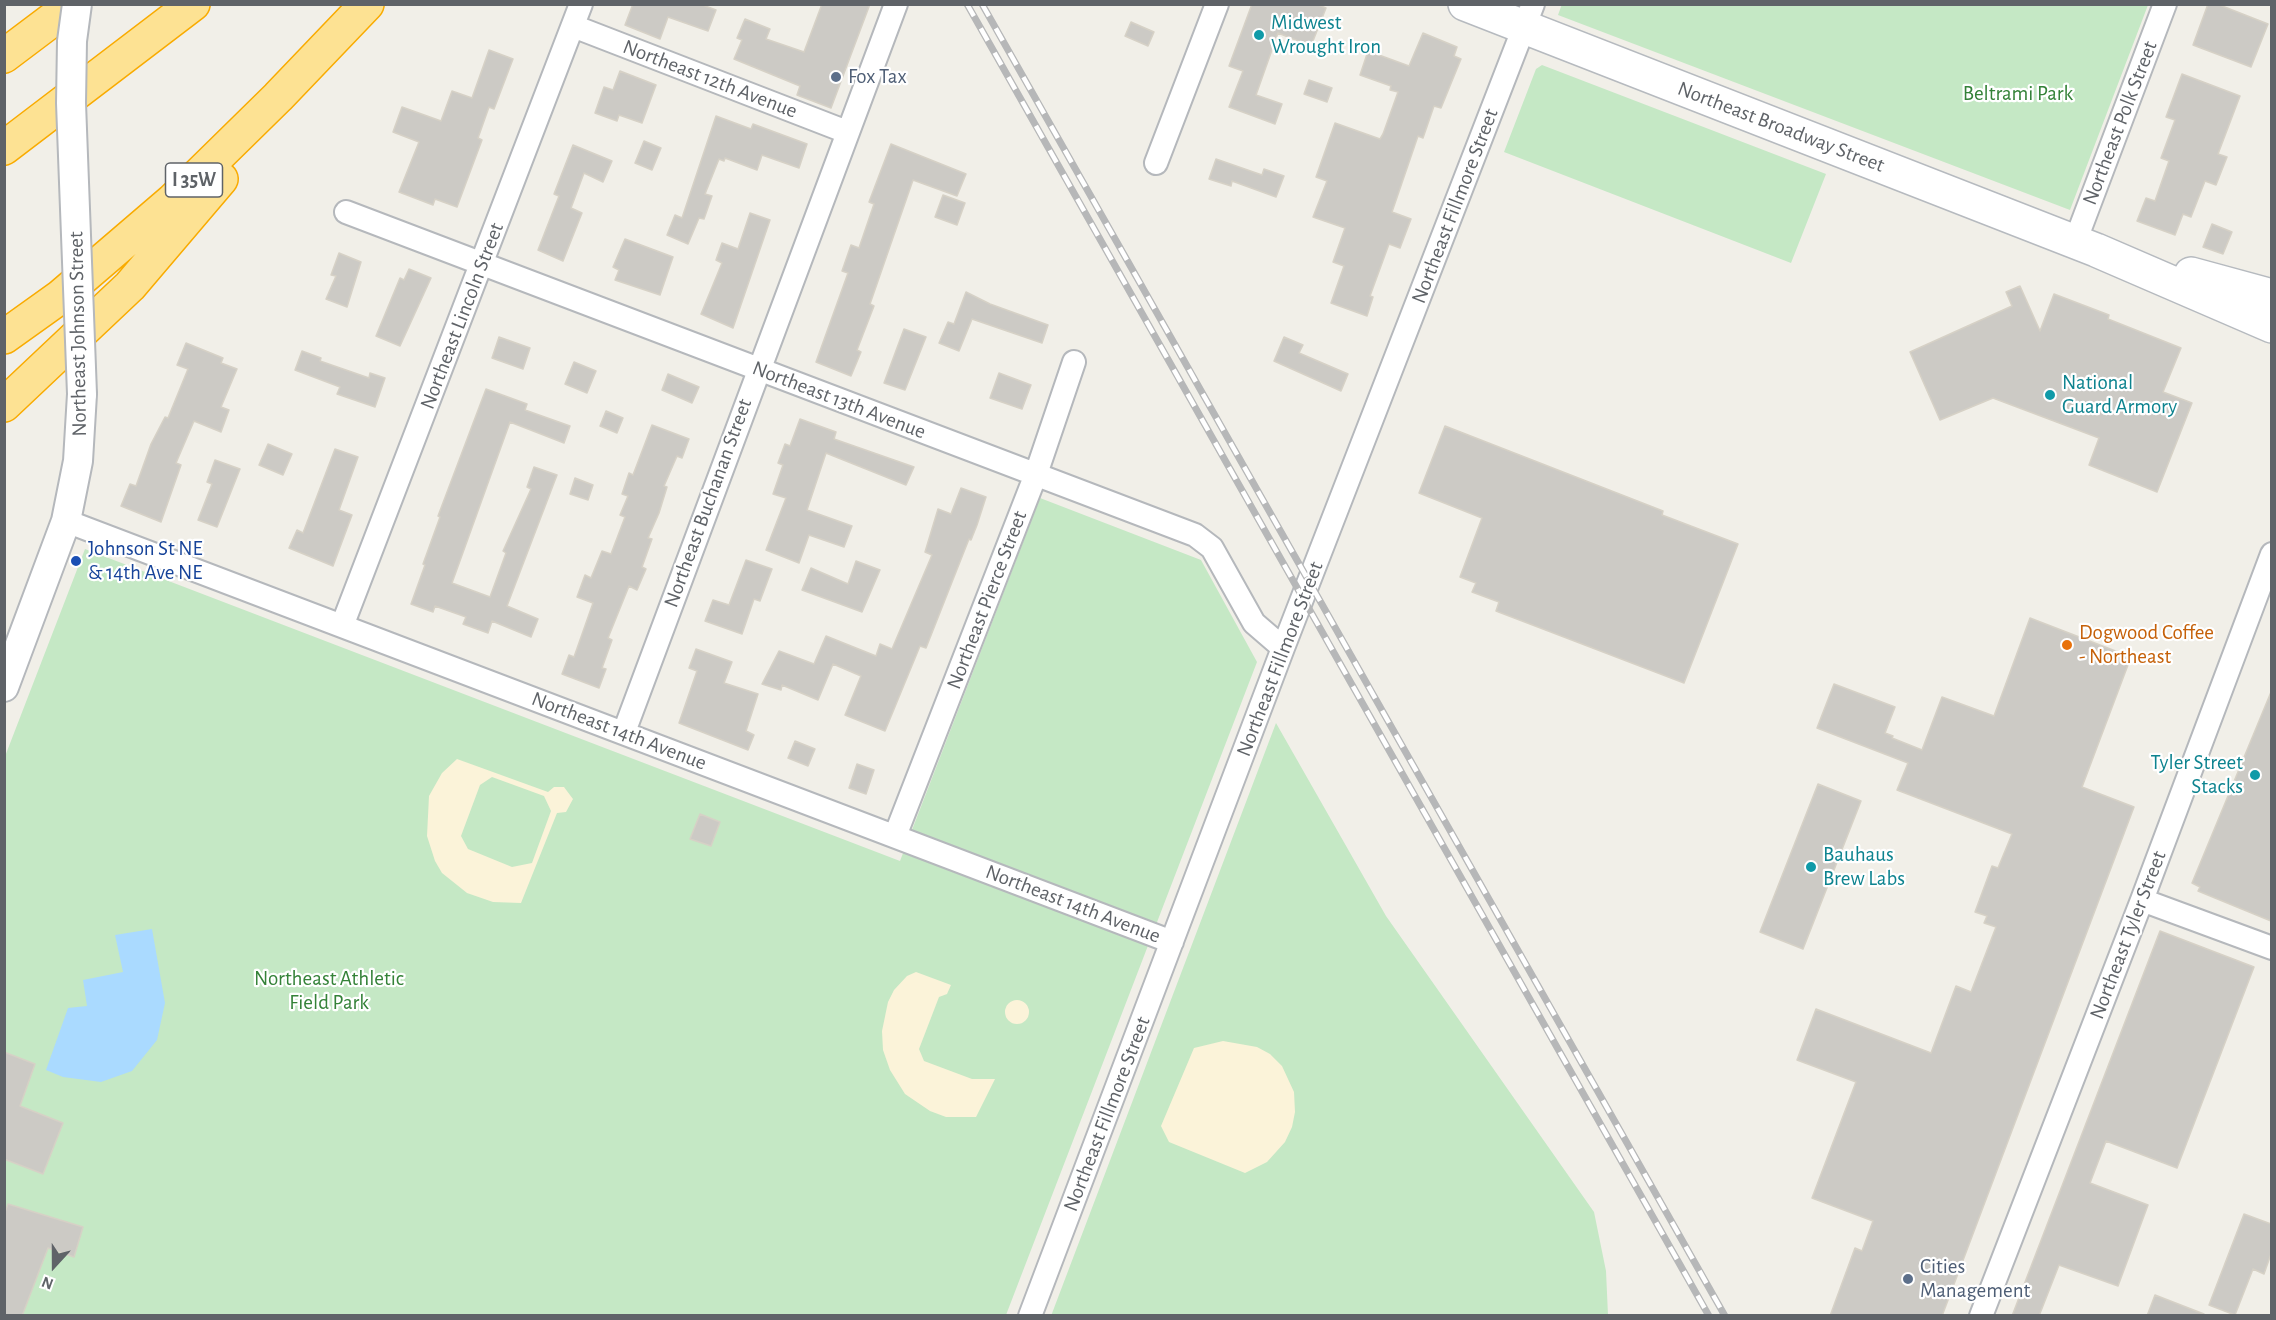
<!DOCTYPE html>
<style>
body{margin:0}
#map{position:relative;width:2276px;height:1320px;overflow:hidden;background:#f1efe8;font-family:"Alegreya Sans",sans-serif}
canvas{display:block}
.frame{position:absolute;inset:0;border:6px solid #5f6368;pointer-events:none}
.north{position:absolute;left:24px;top:1236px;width:60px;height:60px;-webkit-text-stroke:4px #fff;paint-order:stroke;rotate:201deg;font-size:16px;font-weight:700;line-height:24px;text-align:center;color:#5f6368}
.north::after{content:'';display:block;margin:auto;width:21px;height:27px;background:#5f6368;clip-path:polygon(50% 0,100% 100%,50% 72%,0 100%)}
</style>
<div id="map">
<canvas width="2276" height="1320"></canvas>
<div class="frame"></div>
<div class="north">N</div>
</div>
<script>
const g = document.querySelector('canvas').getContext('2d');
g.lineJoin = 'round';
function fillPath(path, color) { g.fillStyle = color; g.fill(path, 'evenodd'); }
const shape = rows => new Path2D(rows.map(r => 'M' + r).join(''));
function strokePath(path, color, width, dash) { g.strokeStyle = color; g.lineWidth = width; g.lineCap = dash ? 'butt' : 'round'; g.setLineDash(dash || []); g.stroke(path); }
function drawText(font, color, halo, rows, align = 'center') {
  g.font = font + ' "Alegreya Sans",sans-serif'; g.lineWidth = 4.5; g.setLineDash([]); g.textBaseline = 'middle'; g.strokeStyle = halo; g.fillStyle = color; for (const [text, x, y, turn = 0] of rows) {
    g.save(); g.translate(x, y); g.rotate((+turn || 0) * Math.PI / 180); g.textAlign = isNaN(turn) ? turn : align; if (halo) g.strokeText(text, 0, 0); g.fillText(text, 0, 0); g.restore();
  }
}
fillPath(shape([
 [1562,4,2148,4,2148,5,2070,210,1558,15],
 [1542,65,1826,174,1791,263,1504,152,1536,69],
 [1040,498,1201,560,1257,662,1006,1315,5,1315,4,759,85,549,900,861],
 [1276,723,1386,916,1594,1212,1606,1271,1608,1315,1051,1316]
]), '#c5e8c5');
fillPath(shape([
 [457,759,548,792,554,787,564,787,573,799,566,812,557,813,521,903,493,902,467,893,442,873,435,861,427,836,429,796,442,773],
 [492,777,544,796,551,811,532,863,512,867,468,849,461,836,480,785],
 [916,972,951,985,947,994,939,997,919,1049,924,1061,972,1079,995,1079,976,1117,946,1117,930,1111,905,1094,890,1070,883,1050,882,1031,888,1002,894,990,907,976],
 '1005 1012a12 12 0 1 1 24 0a12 12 0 1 1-24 0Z',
 [1223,1041,1257,1047,1270,1054,1282,1066,1294,1092,1295,1112,1292,1127,1285,1142,1267,1162,1245,1173,1169,1142,1161,1126,1194,1048]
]), '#fbf3d9');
fillPath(shape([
 [152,929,165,1003,157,1040,132,1071,101,1082,63,1077,46,1070,68,1008,87,1006,83,980,123,972,115,935]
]), '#aadaff');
const building = shape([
 [633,4,700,4,716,10,708,31,668,17,660,39,625,25,633,4],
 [822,4,870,4,831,108,797,95,800,86,734,59,742,40,737,38,745,19,770,29,766,39,804,52,822,4],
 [1252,4,1316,4,1326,8,1311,46,1278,33,1256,95,1282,104,1275,124,1229,107,1243,71,1229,66,1252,4],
 [2208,4,2217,4,2268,24,2251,67,2193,45,2208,4],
 [1131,22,1154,32,1148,46,1125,36,1131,22],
 [1423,33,1457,47,1454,56,1461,59,1441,108,1434,106,1423,138,1418,136,1392,212,1411,219,1400,248,1389,244,1370,296,1373,297,1367,316,1331,303,1344,266,1333,262,1345,228,1313,217,1327,181,1316,177,1335,123,1380,139,1383,134,1398,92,1390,90,1391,86,1360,75,1368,51,1409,66,1423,33],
 [489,50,513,59,494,109,489,107,478,138,482,140,457,207,435,199,433,205,399,192,419,142,393,132,402,107,441,121,452,91,472,98,489,50],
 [620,71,656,85,642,123,619,115,617,121,595,113,604,87,613,90,620,71],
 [2182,74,2240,96,2218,154,2227,157,2216,185,2205,181,2191,217,2183,214,2175,235,2137,221,2146,198,2155,201,2169,161,2161,158,2175,120,2166,117,2182,74],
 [1309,80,1332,88,1327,102,1304,94,1309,80],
 [716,116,751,129,753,124,807,144,799,168,762,155,757,170,725,158,724,161,719,159,705,194,712,196,704,219,699,218,688,244,667,235,675,215,682,218,716,116],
 [644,141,661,148,652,170,635,163,644,141],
 [891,144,966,174,957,196,913,180,870,304,874,306,857,350,861,352,851,376,816,362,848,273,842,271,851,245,859,248,874,204,869,202,891,144],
 [573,145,612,161,603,182,584,173,571,208,582,213,563,261,538,250,559,196,554,194,573,145],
 [1216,159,1262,175,1264,169,1284,176,1276,197,1232,181,1231,186,1209,179,1216,159],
 [943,195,965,203,957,225,935,217,943,195],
 [750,213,770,220,733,328,701,314,722,263,716,260,722,243,738,249,750,213],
 [2212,224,2232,232,2223,254,2203,247,2212,224],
 [625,239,673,257,660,295,615,280,619,270,613,267,625,239],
 [339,253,361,262,347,307,326,299,336,276,331,275,339,253],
 [409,269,431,278,400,346,376,336,400,278,404,280,409,269],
 [2020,286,2040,331,2054,294,2109,315,2108,319,2181,348,2163,392,2192,403,2157,492,2089,465,2099,438,1993,398,1940,420,1910,352,2012,306,2006,292,2020,286],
 [966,292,990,304,1048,325,1042,343,972,319,959,351,939,343,948,322,954,324,966,292],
 [904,329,926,337,905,390,884,383,904,329],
 [499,337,530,348,523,369,492,358,499,337],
 [1284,337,1303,345,1299,353,1348,374,1341,391,1274,361,1284,337],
 [186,343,223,358,221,363,237,369,221,407,229,410,221,432,194,421,176,463,181,465,161,522,121,506,130,484,136,486,151,444,165,417,168,418,188,369,177,365,186,343],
 [302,351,321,358,320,361,369,378,370,373,385,378,375,407,337,394,340,387,295,370,302,351],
 [574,362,596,371,587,393,565,384,574,362],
 [999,373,1031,385,1022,409,990,398,999,373],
 [668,374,699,387,692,403,662,390,668,374],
 [486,389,527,404,525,410,570,426,564,443,510,422,452,583,490,597,506,553,503,551,531,489,527,487,534,467,557,475,507,606,538,619,531,637,492,621,488,633,463,624,466,617,435,606,433,612,411,604,425,565,423,564,440,517,438,516,486,389],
 [606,411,623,418,617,433,600,426,606,411],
 [800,419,836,432,834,439,914,467,906,485,826,453,807,510,852,526,844,547,809,535,799,563,766,550,786,498,773,494,783,465,778,463,785,444,790,446,800,419],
 [652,425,689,439,682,458,677,456,664,486,667,487,659,513,648,538,652,539,642,567,646,569,637,590,629,586,608,638,612,640,602,668,606,669,599,688,562,674,569,655,574,657,593,603,577,597,585,575,591,578,602,551,611,554,625,517,620,515,628,496,622,494,629,473,633,475,652,425],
 [1445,426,1663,511,1662,515,1738,544,1684,683,1496,611,1499,602,1472,592,1476,583,1460,577,1482,518,1419,493,1445,426],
 [268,444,292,454,283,475,259,465,268,444],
 [335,449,358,457,339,510,352,515,333,566,289,548,297,530,303,533,335,449],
 [215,460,240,469,217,527,198,520,212,484,207,482,215,460],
 [575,478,593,485,588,500,570,494,575,478],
 [961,488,986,497,977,525,971,540,969,539,926,648,920,646,885,731,845,715,861,676,833,664,818,700,782,685,781,690,762,684,779,651,814,664,826,636,876,656,880,644,892,649,932,555,925,552,938,509,951,514,961,488],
 [746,560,772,569,760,601,754,599,742,634,705,621,713,600,729,605,746,560],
 [856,561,880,570,862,612,802,590,811,568,848,584,856,561],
 [2030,618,2131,657,2082,787,2134,807,1942,1316,1830,1316,1855,1248,1862,1251,1873,1221,1812,1198,1856,1082,1797,1060,1816,1009,1931,1053,1956,986,1971,992,1996,927,1984,923,1987,916,1975,912,1992,866,1998,868,2012,834,1897,790,1908,763,1817,728,1834,684,1895,707,1885,733,1893,736,1892,738,1922,750,1942,697,1994,716,2030,618],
 [696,649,732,662,724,683,758,694,746,731,754,735,748,750,679,723,697,671,689,668,696,649],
 [2271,692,2271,921,2198,891,2200,887,2192,883,2271,692],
 [795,741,815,749,808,766,788,758,795,741],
 [857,764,874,770,866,794,849,788,857,764],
 [1818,784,1861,801,1803,949,1760,932,1818,784],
 [700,814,720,822,711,846,690,839,700,814],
 [2160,931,2254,967,2177,1168,2106,1141,2090,1183,2148,1205,2118,1286,2059,1265,2039,1316,2012,1316,2160,931],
 [4,1052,35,1064,20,1106,63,1123,43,1174,4,1159,4,1052],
 [8,1204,83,1227,74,1257,48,1248,22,1316,4,1316,4,1215,8,1204],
 [2244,1214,2271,1224,2271,1254,2264,1274,2253,1269,2235,1315,2209,1305,2244,1214],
 [2155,1295,2204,1314,2204,1316,2147,1316,2155,1295]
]);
fillPath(building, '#cccac5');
strokePath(building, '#d6d1c6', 1.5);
const minor = shape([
 [573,26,847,132],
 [1156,163,1217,4],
 [346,212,1195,535,1212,548,1254,623,1283,648],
 [2075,242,2165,4],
 [66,521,1172,942],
 [342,626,581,4],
 [624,732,896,4],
 [895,836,1036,474,1074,362],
 [2142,900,2272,948],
 [1030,1316,1283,648,1533,4],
 [1981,1316,2142,900,2272,554]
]);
const tertiary = shape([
 [4,687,66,521,78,461,82,394]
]);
const secondary = shape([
 [1465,4,2096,250,2272,326],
 [2191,274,2272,296]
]);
const motorway = shape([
 [4,56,73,4],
 [4,148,193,4],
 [4,337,60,297,172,201,278,97,367,4],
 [4,405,130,286,221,179]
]);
strokePath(minor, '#b5b8bc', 26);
strokePath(tertiary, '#b5b8bc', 32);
strokePath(secondary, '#b6babf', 36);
strokePath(motorway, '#f9ab00', 36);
strokePath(minor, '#fff', 22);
strokePath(tertiary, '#fff', 28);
strokePath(secondary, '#fff', 33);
strokePath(motorway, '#fde293', 33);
const rail = shape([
 [967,4,1709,1316],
 [982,4,1725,1316]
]);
strokePath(rail, '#b6b7b8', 7);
strokePath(rail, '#fff', 4.5, [14]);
const tertiaryBridge = shape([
 [77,4,72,41,71,103,82,394]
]);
strokePath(tertiaryBridge, '#b5b8bc', 32, []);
strokePath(tertiaryBridge, '#fff', 28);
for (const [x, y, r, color] of [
 [1259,35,6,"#0f9aa8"],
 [836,77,6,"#5c6f8a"],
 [2050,395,6,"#0f9aa8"],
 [76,561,6,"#1a4fb4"],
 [2067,645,6,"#e8710a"],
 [2255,775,6,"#0f9aa8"],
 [1811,867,6,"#0f9aa8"],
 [1908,1279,6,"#5c6f8a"]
]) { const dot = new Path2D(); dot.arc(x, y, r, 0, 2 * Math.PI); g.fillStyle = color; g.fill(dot); strokePath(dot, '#fff', 2); }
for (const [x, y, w] of [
 [194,180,57]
]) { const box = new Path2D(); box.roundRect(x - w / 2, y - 17, w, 34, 4.5); g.fillStyle = '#fff'; g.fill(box); strokePath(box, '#5f6368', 1.5); }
drawText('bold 20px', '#5f6368', null, [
 ["I 35W",194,180]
]);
drawText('21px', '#0d838f', '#fff', [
 ["Midwest",1271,23],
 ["Wrought Iron",1271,47],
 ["National",2062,383],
 ["Guard Armory",2062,407],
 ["Tyler Street",2243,763,"right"],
 ["Stacks",2243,787,"right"],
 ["Bauhaus",1823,855],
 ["Brew Labs",1823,879]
], 'left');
drawText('21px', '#4e5e75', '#fff', [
 ["Fox Tax",848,77],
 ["Cities",1920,1267],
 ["Management",1920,1291]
], 'left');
drawText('21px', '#5f6368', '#fff', [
 ["Northeast 12th Avenue",710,79,21],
 ["Northeast Polk Street",2120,123,-69],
 ["Northeast Broadway Street",1781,127,21],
 ["Northeast Fillmore Street",1455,206,-69],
 ["Northeast Lincoln Street",462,316,-69],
 ["Northeast Johnson Street",78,334,-91],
 ["Northeast 13th Avenue",839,400,21],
 ["Northeast Buchanan Street",708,503,-70],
 ["Northeast Pierce Street",987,600,-69],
 ["Northeast Fillmore Street",1280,659,-69],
 ["Northeast 14th Avenue",619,731,21],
 ["Northeast 14th Avenue",1073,904,21],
 ["Northeast Tyler Street",2128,935,-69],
 ["Northeast Fillmore Street",1107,1114,-69]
]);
drawText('21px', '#348238', '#fff', [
 ["Beltrami Park",2018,94],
 ["Northeast Athletic",329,979],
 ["Field Park",329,1003]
]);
drawText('21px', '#164399', '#fff', [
 ["Johnson St NE",88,549],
 ["& 14th Ave NE",88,573]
], 'left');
drawText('21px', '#c56008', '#fff', [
 ["Dogwood Coffee",2079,633],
 ["- Northeast",2079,657]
], 'left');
</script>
